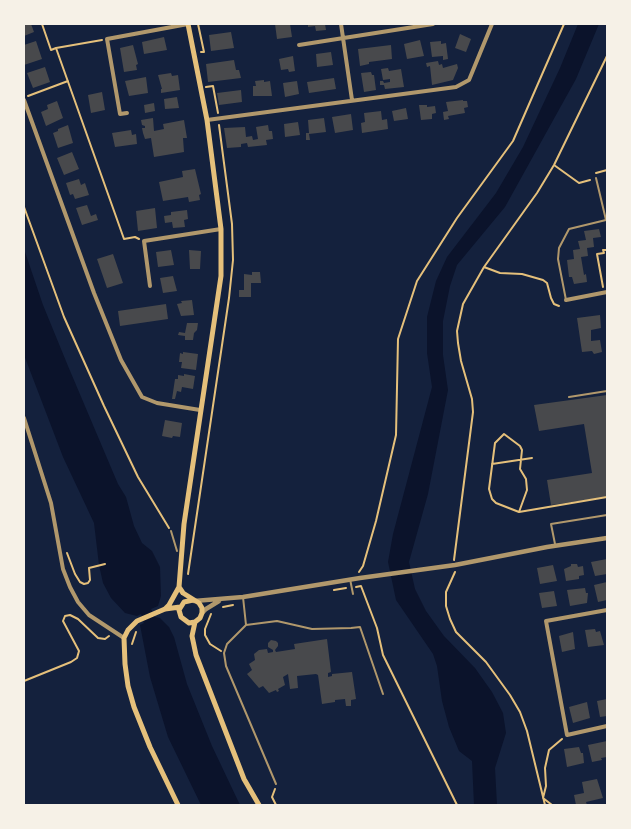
<!DOCTYPE html>
<style>
body{margin:0}
#map{position:relative;width:631px;height:829px;overflow:hidden;background:#14213d;font-family:"Crimson Pro",serif}
canvas{display:block}
.frame{position:absolute;inset:0;border:25px solid #f6f1e7;pointer-events:none}
</style>
<div id="map">
<canvas width="631" height="829"></canvas>
<div class="frame"></div>
</div>
<script>
const g = document.querySelector('canvas').getContext('2d');
g.lineJoin = 'round';
function fillPath(path, color) { g.fillStyle = color; g.fill(path, 'evenodd'); }
const shape = rows => new Path2D(rows.map(r => 'M' + r).join(''));
function strokePath(path, color, width, dash) { g.strokeStyle = color; g.lineWidth = width; g.lineCap = dash ? 'butt' : 'round'; g.setLineDash(dash || []); g.stroke(path); }
fillPath(shape([
 [578,24,599,24,576,79,505,207,457,265,450,286,443,321,443,355,448,390,428,494,409,562,415,589,426,611,444,636,475,668,492,692,503,713,506,733,495,768,497,805,474,805,472,761,459,751,449,727,442,701,437,666,433,654,396,600,388,562,393,534,432,387,427,353,427,317,436,281,447,257,496,193,523,147,560,68],
 [24,249,43,305,68,366,118,484,126,497,134,526,142,543,152,551,160,567,161,596,158,606,151,609,155,617,160,618,169,627,174,637,187,684,212,746,240,805,201,805,168,737,150,677,140,625,144,623,141,614,137,616,125,613,111,598,103,583,99,565,94,523,63,457,24,355]
]), '#0b132b');
fillPath(shape([
 [24,24,31,24,34,32,24,36],
 [275,24,290,24,292,37,277,39],
 [308,24,325,24,326,30,316,31,315,26,308,27],
 [231,32,234,48,211,51,209,35],
 [460,34,471,39,466,52,455,48],
 [164,37,167,50,144,54,142,42],
 [420,40,424,56,407,59,404,44],
 [36,41,42,59,24,65,24,45],
 [441,41,441,44,446,43,448,59,443,60,443,56,432,57,430,42],
 [133,45,138,64,136,65,137,70,124,72,120,48],
 [391,45,392,59,369,62,369,64,360,66,358,49],
 [331,52,333,65,317,67,316,54],
 [293,56,295,71,289,72,288,69,281,70,279,59],
 [234,60,236,70,239,70,241,78,208,82,206,64],
 [438,61,439,65,442,64,443,68,457,64,458,68,453,80,432,85,430,66,427,67,426,63],
 [45,67,50,82,33,88,27,73],
 [388,68,389,71,401,69,404,87,385,89,384,85,380,85,380,81,383,81,384,83,390,82,390,79,383,80,381,69],
 [371,72,372,75,374,75,376,90,364,92,361,73],
 [171,73,172,76,178,75,180,90,161,93,161,89,162,89,158,75],
 [146,77,148,93,129,96,125,81],
 [334,78,336,89,309,93,307,82],
 [264,80,264,82,270,81,272,96,253,96,253,86,256,86,255,81],
 [297,81,299,94,285,97,283,83],
 [241,90,242,102,219,105,217,93],
 [102,92,105,110,91,113,88,95],
 [177,97,179,108,165,109,164,99],
 [463,100,463,101,467,101,468,107,464,108,465,113,448,116,449,119,444,120,443,112,448,111,446,102],
 [57,101,63,118,46,126,41,112,48,109,47,105],
 [154,103,155,111,145,113,144,105],
 [419,105,427,105,427,107,435,106,436,113,432,114,432,119,421,120],
 [406,108,408,119,394,121,392,111],
 [381,111,382,120,387,119,388,129,362,133,361,123,365,122,364,113],
 [351,114,353,130,335,133,332,117],
 [153,118,154,131,164,129,163,124,184,120,187,138,183,138,184,152,154,157,151,138,145,139,143,133,142,128,145,128,145,126,142,125,141,120],
 [324,118,326,132,309,134,310,140,306,140,306,133,309,133,308,120],
 [298,122,300,135,285,137,284,124],
 [68,125,73,143,58,148,53,133,58,131,58,129],
 [268,125,269,131,272,131,273,139,266,140,267,145,248,147,247,143,241,144,241,147,227,148,224,128,245,127,246,137,252,136,253,140,258,139,256,127],
 [131,130,132,135,136,134,137,144,115,147,112,133],
 [72,152,79,169,64,175,57,158],
 [195,169,201,194,199,195,200,200,189,202,188,197,163,201,159,182,183,177,182,171],
 [79,179,81,185,85,183,89,195,75,199,73,194,70,195,66,183],
 [87,205,91,216,96,214,98,220,82,225,76,208],
 [155,208,157,228,138,231,136,211],
 [187,210,188,219,184,220,185,227,173,228,172,222,165,223,164,216,171,215,171,212],
 [599,229,601,237,593,238,594,247,587,248,588,256,581,257,584,275,586,274,587,282,574,284,572,277,569,277,567,260,574,259,573,250,580,249,578,241,586,240,584,231],
 [171,250,174,265,158,267,156,252],
 [189,250,201,251,200,269,190,269],
 [113,254,123,283,107,288,97,259],
 [252,272,260,272,261,283,251,283,251,297,239,297,239,290,244,290,244,274,252,275],
 [173,276,177,291,163,293,160,278],
 [192,300,194,315,181,316,177,304,182,303,181,301],
 [166,304,168,319,120,326,118,311],
 [600,315,601,328,591,330,591,341,600,340,602,352,594,354,592,351,582,352,577,318],
 [187,323,198,323,197,330,194,333,193,340,185,340,185,336,178,335,179,332,185,333],
 [183,352,198,354,196,370,181,368,182,362,179,362,180,353,183,354],
 [184,374,195,376,193,389,182,387,181,392,177,391,175,399,172,399,175,379,178,379,178,375,184,376],
 [607,395,607,497,551,505,547,480,592,473,584,424,539,431,534,405],
 [165,420,182,423,180,437,173,436,172,438,162,436],
 [607,559,607,574,595,576,591,562],
 [571,564,577,564,578,567,583,566,584,575,579,576,579,579,566,581,564,569,571,566],
 [553,565,557,581,540,584,537,568],
 [607,582,607,600,598,602,594,585],
 [585,588,586,593,588,593,587,603,570,606,567,590],
 [554,591,557,606,542,608,539,593],
 [595,629,596,632,600,631,604,645,588,647,585,630],
 [573,632,575,649,562,652,559,636],
 [327,639,331,672,328,673,328,677,332,676,332,674,352,672,356,699,351,700,351,706,346,706,345,699,335,700,335,702,322,704,318,675,316,674,297,676,298,688,290,689,288,674,283,677,285,685,278,689,279,691,277,692,276,690,269,693,263,686,259,688,247,674,252,670,249,664,255,660,254,654,259,650,267,649,268,653,273,652,273,650,268,647,268,643,271,640,276,641,278,643,278,646,275,650,276,652,295,649,294,644],
 [607,699,607,716,600,717,597,701],
 [587,702,590,718,573,723,569,707],
 [607,741,607,757,601,758,602,760,592,762,588,745],
 [579,747,581,753,583,753,584,763,567,767,564,749],
 [597,779,603,798,586,802,587,805,576,805,574,795,584,793,582,782]
]), '#48494c');
strokePath(shape([
 [42,24,51,50,56,48,124,239,135,237,139,239],
 [198,24,204,52,201,52],
 [56,48,102,40],
 [206,87,213,86,218,113],
 [28,96,68,81],
 [554,165,579,183,590,180],
 [596,173,607,170],
 [24,207,64,317,104,406,138,477,169,528],
 [484,267,500,273,522,274,543,280,547,283,551,298,554,304,559,306],
 [603,287,597,254,604,253,603,250,607,250],
 [492,464,532,458],
 [519,512,527,490,526,479,520,469,522,450,520,446,504,434,495,443,489,489,492,499,496,503,519,512,607,497],
 [67,553,75,574,80,582,84,584,88,583,90,580,89,568,105,564],
 [454,560,473,412,472,399,461,361,458,343,457,331,463,304,484,267,537,193,554,165,607,56],
 [359,572,363,566,376,521,396,435,398,339,417,281,457,218,513,141,564,24],
 [455,572,446,592,446,606,450,619,456,632,486,662,510,695,520,712,527,731,545,805],
 [188,574,229,298,233,260,232,224,219,125],
 [356,587,361,586,377,628,383,655,457,805],
 [334,590,346,588],
 [223,607,233,605],
 [211,614,205,629,205,635,210,644,221,651],
 [132,644,136,632],
 [24,681,71,662,77,658,79,651,63,621,65,616,70,615,78,619,98,638,105,639,109,636],
 [275,789,272,797,276,805],
 [552,805,543,798,546,786,545,768,549,750,562,739]
]), '#e5c07b', 2);
strokePath(shape([
 [566,300,558,259,559,248,569,229,606,220,596,178],
 [569,397,607,391],
 [171,531,177,551],
 [555,544,551,524,607,515],
 [350,579,353,594],
 [243,597,246,625,227,644,224,653,226,666,276,784],
 [246,625,277,621,312,629,351,628,360,627,383,694]
]), '#b1986c', 2);
strokePath(shape([
 [341,24,352,100],
 [299,45,433,24],
 [24,100,94,293,121,360,142,397,157,403,200,410],
 [127,113,120,114,107,39,188,24],
 [207,120,456,87,469,80,492,24],
 [150,286,144,241,221,229],
 [566,300,607,292],
 [24,418,51,503,63,569,70,587,78,602,89,615,124,638],
 [607,610,546,621,567,735,607,726]
]), '#b1986c', 4);
strokePath(shape([
 [194,601,243,597,360,578,455,565,547,547,607,538],
 [202,613,206,609,219,601]
]), '#b1986c', 4.5);
strokePath(shape([
 [179,587,183,593,199,603,202,608,202,613,200,618,195,622,189,623,181,617,179,610,184,602,193,600],
 [165,609,169,605,179,587,184,524,221,276,221,229,207,120,188,24],
 [195,622,192,636,196,655,244,779,259,805],
 [178,805,150,747,134,707,128,686,125,664,124,638,128,630,137,621,165,609,180,607]
]), '#e5c07b', 5);
</script>
